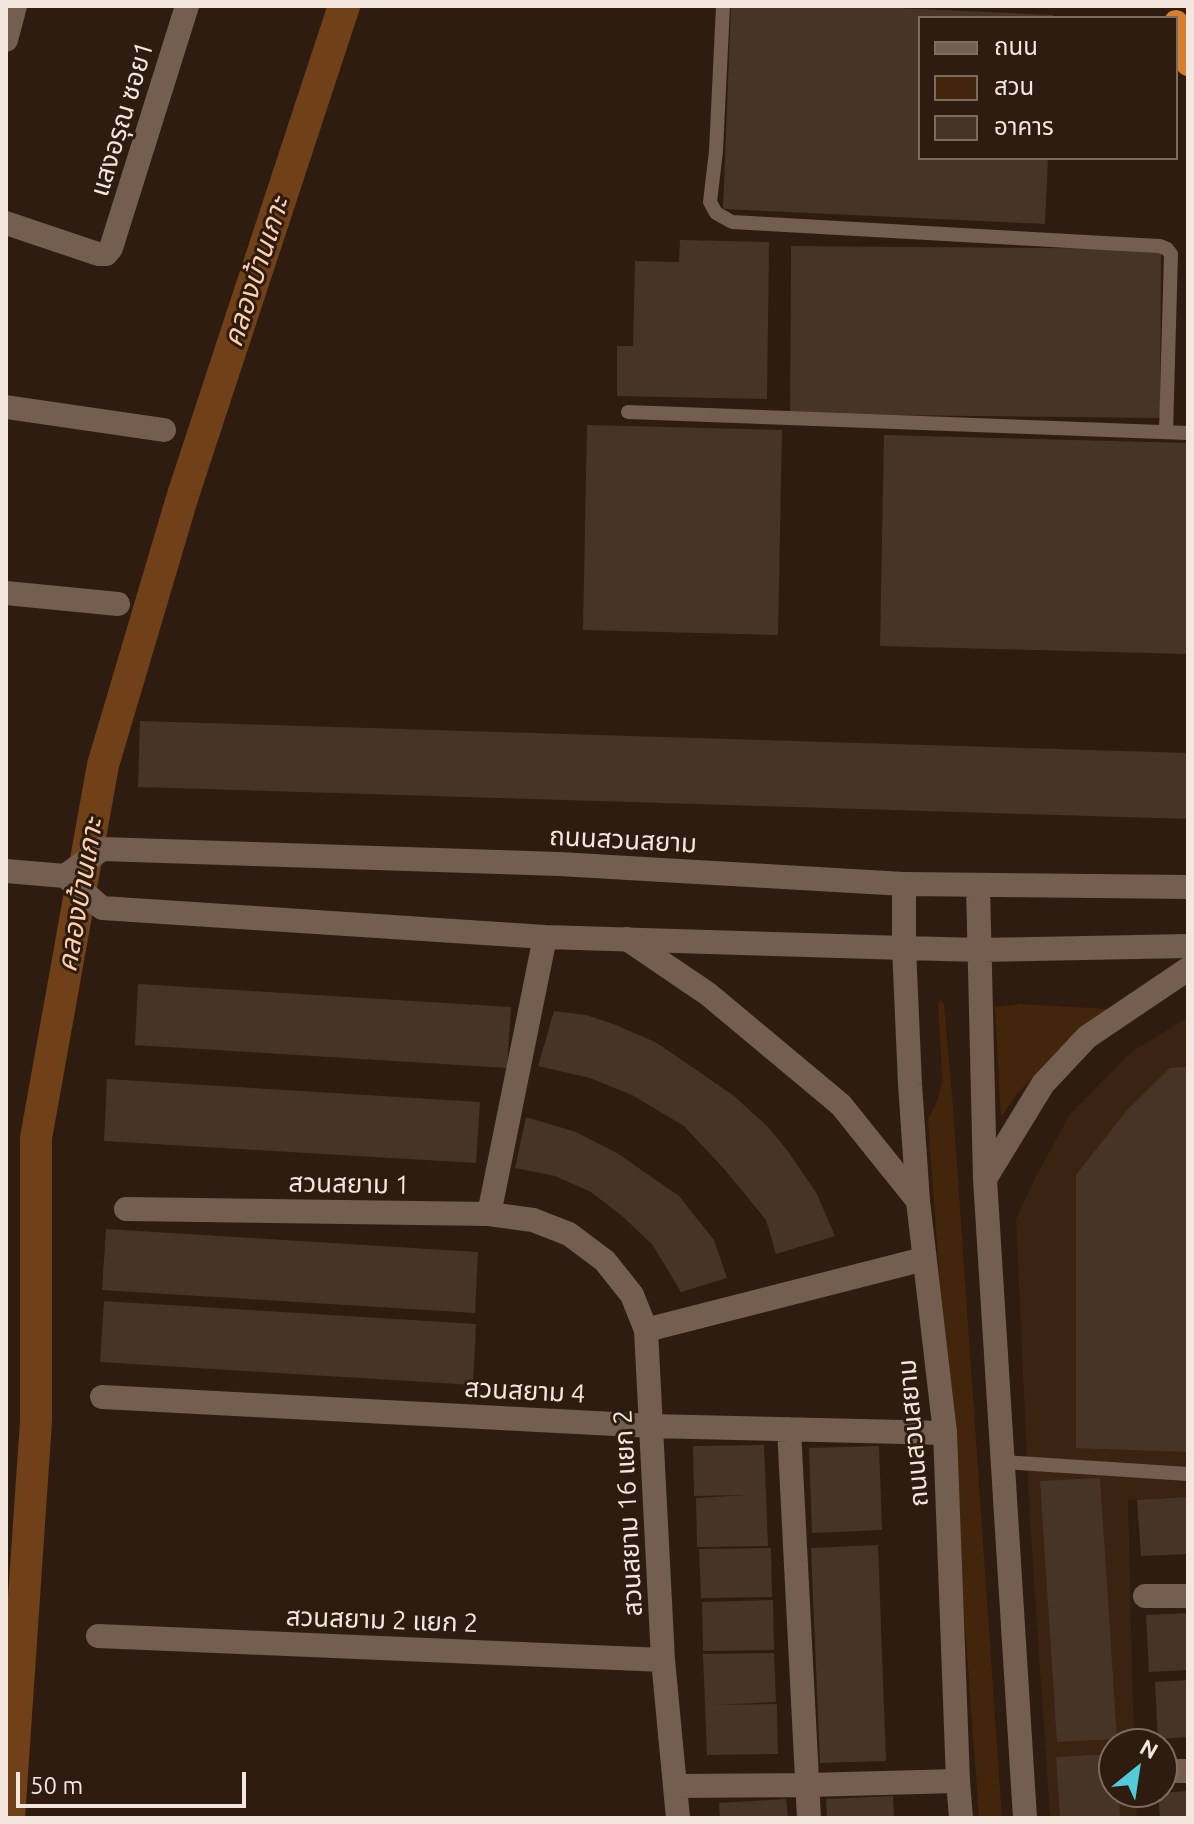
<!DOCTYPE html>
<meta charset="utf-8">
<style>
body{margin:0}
#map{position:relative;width:1194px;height:1824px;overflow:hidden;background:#2d1c0f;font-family:Ubuntu,"Noto Sans Thai",sans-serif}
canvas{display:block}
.frame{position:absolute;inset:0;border:8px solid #f2e6dd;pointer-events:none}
.legend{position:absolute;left:918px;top:16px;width:260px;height:144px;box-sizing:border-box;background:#2d1c0f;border:2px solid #7c6d61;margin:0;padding:10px 14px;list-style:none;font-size:24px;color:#f2e6dd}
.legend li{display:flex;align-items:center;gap:16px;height:40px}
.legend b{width:40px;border:2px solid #7c6d61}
.north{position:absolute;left:1098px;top:1728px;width:80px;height:80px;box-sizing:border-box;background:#2d1c0f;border:2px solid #7c6d61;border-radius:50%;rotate:30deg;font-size:22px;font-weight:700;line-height:32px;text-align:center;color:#f2e6dd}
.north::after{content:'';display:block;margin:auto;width:28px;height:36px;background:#53cbdb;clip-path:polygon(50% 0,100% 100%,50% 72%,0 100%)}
.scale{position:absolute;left:16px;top:1772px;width:230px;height:36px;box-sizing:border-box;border:4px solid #f2e6dd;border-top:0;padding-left:10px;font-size:24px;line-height:28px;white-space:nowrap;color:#f2e6dd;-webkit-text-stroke:6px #2d1c0f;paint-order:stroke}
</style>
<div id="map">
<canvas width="1194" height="1824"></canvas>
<div class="frame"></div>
<ul class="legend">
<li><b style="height:10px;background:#735e4f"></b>ถนน</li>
<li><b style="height:22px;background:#42250b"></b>สวน</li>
<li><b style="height:22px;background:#473426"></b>อาคาร</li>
</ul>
<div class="north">N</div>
<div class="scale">50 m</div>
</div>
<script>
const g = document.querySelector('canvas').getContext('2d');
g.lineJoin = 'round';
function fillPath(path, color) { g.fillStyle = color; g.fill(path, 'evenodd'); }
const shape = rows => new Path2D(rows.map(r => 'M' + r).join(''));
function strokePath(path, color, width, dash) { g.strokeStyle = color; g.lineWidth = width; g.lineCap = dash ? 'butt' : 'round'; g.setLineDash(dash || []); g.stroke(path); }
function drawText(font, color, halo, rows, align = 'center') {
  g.font = font + ' Ubuntu,"Noto Sans Thai",sans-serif'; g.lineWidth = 6; g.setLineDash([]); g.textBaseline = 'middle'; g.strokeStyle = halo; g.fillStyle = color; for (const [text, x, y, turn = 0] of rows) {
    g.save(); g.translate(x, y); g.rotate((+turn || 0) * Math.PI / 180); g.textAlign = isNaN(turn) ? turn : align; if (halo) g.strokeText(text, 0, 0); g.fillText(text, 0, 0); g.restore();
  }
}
fillPath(shape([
 [1188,1017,1188,1502,1128,1500,1134,1744,1114,1744,1114,1792,1135,1792,1137,1818,1050,1818,1029,1506,1016,1219,1035,1178,1070,1114,1130,1053]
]), '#3a2311');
fillPath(shape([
 [941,1000,944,1004,953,1107,1002,1818,979,1818,928,1120,938,1099,942,1079,938,1002],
 [1020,1004,1107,1009,1107,1017,1049,1061,1017,1094,1001,1117,995,1007]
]), '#42250b');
strokePath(shape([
 [9,1818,36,1421,36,1138,103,765,183,495,344,6]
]), '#704118', 32);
fillPath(shape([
 [731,6,856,6,1053,15,1053,18,920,18,920,158,1048,158,1045,224,723,209],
 [680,240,769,242,767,399,617,396,617,346,633,346,635,261,679,262],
 [791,246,1161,249,1160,418,790,414],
 [587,425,782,430,778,635,583,630],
 [884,435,1188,443,1188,654,880,646],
 [140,721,1188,753,1188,819,138,787],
 [138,984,511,1007,507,1068,135,1045],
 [554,1011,586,1015,616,1025,657,1043,734,1096,767,1126,787,1150,817,1194,835,1236,776,1254,766,1220,725,1170,684,1126,632,1095,590,1078,538,1066],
 [1188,1067,1188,1452,1076,1448,1076,1175,1128,1109,1170,1068],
 [107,1079,480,1102,476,1163,104,1141],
 [526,1117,576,1132,617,1153,679,1196,714,1240,727,1278,681,1292,652,1244,622,1216,591,1192,555,1176,515,1168],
 [106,1229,478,1252,475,1313,102,1290],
 [104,1301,476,1324,473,1385,100,1362],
 [764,1445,768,1546,697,1547,696,1498,746,1495,694,1496,693,1446],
 [879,1446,882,1530,812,1533,809,1448],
 [1100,1478,1117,1739,1057,1742,1040,1481],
 [1188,1497,1188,1554,1141,1556,1137,1500],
 [878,1545,886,1761,820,1763,811,1548],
 [771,1548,772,1597,701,1598,699,1549],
 [773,1600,774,1650,703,1651,702,1602],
 [1188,1613,1188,1670,1149,1672,1146,1615],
 [774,1653,776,1702,715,1705,777,1704,778,1754,707,1755,703,1654],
 [1188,1680,1188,1737,1158,1739,1155,1682],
 [1114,1754,1114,1792,1119,1792,1120,1818,1060,1818,1056,1757],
 [1188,1791,1188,1818,1160,1818,1158,1793],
 [893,1796,894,1818,827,1818,826,1799],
 [786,1799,788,1818,720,1818,719,1803]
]), '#473426');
strokePath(shape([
 [723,6,716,151,710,202,716,213,732,222,1104,243,1160,246,1167,249,1171,254,1166,432],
 [628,412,1188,433],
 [1003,1462,1188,1474]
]), '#735e4f', 14);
strokePath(shape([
 [6,40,15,6],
 [6,223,98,254,106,254,111,248,187,6],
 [6,407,164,430],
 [6,593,118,604],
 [6,871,65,876,102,908,545,937,904,948],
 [65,876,102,849,559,864,904,884],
 [126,1209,489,1214,533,1220,569,1234,605,1261,632,1295,646,1330,663,1660,678,1818],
 [489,1214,545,937],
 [646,1330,924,1259],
 [102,1397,652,1426,945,1433],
 [789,1429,809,1818],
 [1145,1596,1188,1596],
 [98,1636,663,1660],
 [1175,1771,1188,1771],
 [676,1786,807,1785,958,1781]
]), '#735e4f', 24);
strokePath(shape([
 [978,886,985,1179,1025,1818],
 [627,939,708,994,841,1105,918,1201],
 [904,948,981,950,1188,946],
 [985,1179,1043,1084,1087,1037,1188,969],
 [961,1818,958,1781,945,1433,918,1201,910,1084,904,948,904,884,1188,887]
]), '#735e4f', 24);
strokePath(shape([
 [1176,22,1188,64]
]), '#d67e2e', 24);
drawText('26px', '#f2e6dd', '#2d1c0f', [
 ["แสงอรุณ ซอย1",122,119,-73],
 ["ถนนสวนสยาม",623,840,3],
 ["สวนสยาม 1",349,1184,1],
 ["สวนสยาม 4",525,1391,3],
 ["ถนนสวนสยาม",913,1433,-95],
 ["สวนสยาม 16 แยก 2",628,1513,-93],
 ["สวนสยาม 2 แยก 2",382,1620,2]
]);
drawText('italic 28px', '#fdcfad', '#2d1c0f', [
 ["คลองบ้านเกาะ",256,272,-72],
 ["คลองบ้านเกาะ",80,895,-80]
]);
</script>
